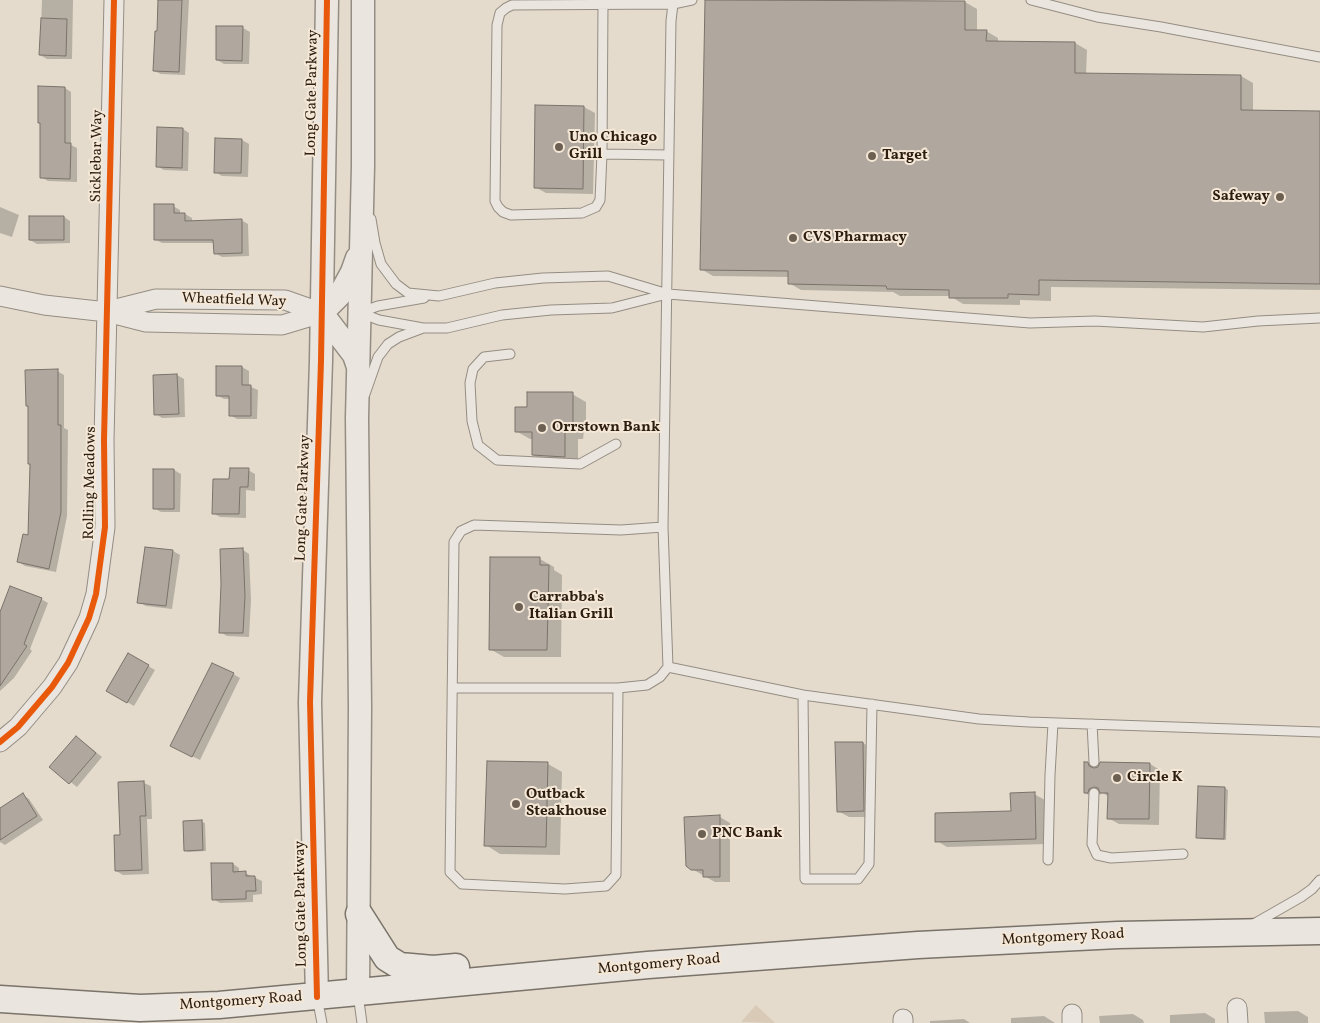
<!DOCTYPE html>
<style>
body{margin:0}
canvas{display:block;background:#e4dbcc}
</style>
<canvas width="1320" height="1023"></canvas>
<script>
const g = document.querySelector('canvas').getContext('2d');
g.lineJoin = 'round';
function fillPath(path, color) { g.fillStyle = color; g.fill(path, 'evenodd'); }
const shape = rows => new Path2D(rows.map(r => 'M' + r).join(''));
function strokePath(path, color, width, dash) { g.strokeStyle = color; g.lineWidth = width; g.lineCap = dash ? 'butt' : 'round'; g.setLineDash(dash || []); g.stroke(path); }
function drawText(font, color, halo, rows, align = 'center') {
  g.font = font + ' Vollkorn,serif'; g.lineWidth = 4; g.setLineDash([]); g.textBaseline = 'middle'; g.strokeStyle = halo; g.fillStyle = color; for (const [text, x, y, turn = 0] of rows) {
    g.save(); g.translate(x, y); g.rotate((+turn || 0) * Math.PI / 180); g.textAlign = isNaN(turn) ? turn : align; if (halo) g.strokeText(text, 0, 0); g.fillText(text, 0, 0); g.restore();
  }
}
fillPath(shape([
 [756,1005,775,1023,741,1022]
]), '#d8cab6');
fillPath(shape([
 [42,0,73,0,72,59,47,59,40,55],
 [159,0,189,0,185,75,161,74,154,71,159,33],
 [707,0,965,2,977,9,977,31,986,31,998,38,998,42,1075,43,1087,50,1086,74,1241,76,1253,83,1253,111,1320,112,1320,290,1051,287,1051,301,1020,300,1020,305,963,304,950,296,900,296,893,292,801,290,789,283,789,277,713,276,701,269],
 [218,27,243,28,250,32,249,64,224,64,217,60],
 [65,88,71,92,71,145,77,148,77,182,48,181,41,177],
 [536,106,584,107,595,113,593,194,546,193,535,187],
 [183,129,189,133,188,171,164,170,157,166],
 [216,139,242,140,249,144,248,177,222,176,215,172],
 [173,206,180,210,180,214,185,214,192,218,192,222,241,220,248,224,249,256,222,257,215,253,215,243,162,243,155,239],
 [0,207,19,215,12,237,0,233],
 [64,217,70,221,70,243,37,244,30,240],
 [242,367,249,371,249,386,258,390,257,419,237,419,230,415,230,399,224,399,217,395],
 [57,371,64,375,64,428,68,430,67,516,56,572,25,566,19,562,30,536,32,465,29,464],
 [177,375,184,379,185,417,162,418,156,414],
 [572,394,586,402,586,431,584,431,583,439,578,439,578,464,547,463,533,455,533,439,530,439,516,431,528,408],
 [174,470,181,474,180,512,161,512,154,508],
 [248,470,255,474,255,491,246,490,246,518,220,517,213,513,231,480],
 [146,548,173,551,180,555,172,609,146,606,139,602],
 [243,550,249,554,251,600,249,637,227,636,220,632],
 [492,558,540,559,554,567,554,570,562,575,561,657,504,657,490,649],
 [41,599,48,603,30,649,32,651,14,678,0,691,0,629],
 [129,655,155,670,134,706,108,691],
 [233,674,240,678,200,760,179,750],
 [77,737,102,757,77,787,51,767],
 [863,743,873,749,874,817,849,817,838,811],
 [1087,763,1097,769,1101,763,1150,764,1160,770,1159,825,1119,824,1108,818,1109,797,1103,793,1099,795,1098,799,1096,799,1085,793],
 [548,764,562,772,560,855,500,854,486,845],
 [144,783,151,786,152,819,147,819,149,874,123,875,116,871,121,836],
 [1225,788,1228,790,1226,840,1201,839,1198,837],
 [1034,794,1045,800,1046,844,947,847,937,841,1012,812],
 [23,795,29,799,43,820,5,845,0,842,0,810],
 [720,817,730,823,730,882,715,882,692,869],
 [202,822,205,823,206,851,188,852,185,850],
 [233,864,239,868,239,873,245,873,262,881,262,894,253,895,253,902,220,903,213,899],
 [1298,1011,1308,1017,1308,1023,1265,1023,1264,1012],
 [1205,1013,1215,1019,1215,1023,1170,1023,1170,1015],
 [1133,1014,1143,1020,1144,1023,1100,1023,1099,1016],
 [1044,1016,1055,1023,1011,1023,1011,1018],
 [964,1019,970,1023,930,1023,930,1021]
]), '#0003');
const building = shape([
 [158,0,182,0,179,72,153,71,155,31,157,31,158,0],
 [705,0,965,1,965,30,987,30,986,41,1075,42,1075,73,1241,75,1241,110,1320,111,1320,284,1039,280,1039,295,1008,294,1008,298,949,298,949,290,887,289,886,286,788,284,788,271,700,270,705,0],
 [41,18,67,19,66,56,39,55,41,18],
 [216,26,243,26,242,61,216,60,216,26],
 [38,86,65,87,65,143,71,143,70,179,40,178,40,123,38,123,38,86],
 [535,105,584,106,583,189,534,188,535,105],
 [157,127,183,128,182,168,156,167,157,127],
 [215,138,242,139,241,173,214,173,215,138],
 [154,204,174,204,174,213,185,213,185,221,242,219,242,253,214,254,213,240,154,240,154,204],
 [29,216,64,216,64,240,29,240,29,216],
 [216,366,242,366,242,385,251,385,251,416,229,416,229,396,216,396,216,366],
 [58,369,58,425,61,425,61,512,49,569,17,562,23,534,28,535,30,464,28,464,28,406,26,406,25,370,58,369],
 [177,374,179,414,154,415,153,375,177,374],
 [527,392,573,392,573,423,570,423,570,432,565,432,565,457,532,455,532,432,515,432,515,407,527,407,527,392],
 [230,468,249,468,248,487,240,487,239,514,212,514,213,479,229,479,230,468],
 [153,469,174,469,174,509,153,509,153,469],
 [145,547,173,550,166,606,137,603,145,547],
 [243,548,245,596,243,633,219,633,221,584,220,549,243,548],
 [490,557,540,557,540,565,549,565,547,650,489,650,490,557],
 [10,586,42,598,24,644,27,646,0,686,0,612,10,586],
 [128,653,149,665,127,703,106,691,128,653],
 [212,663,234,673,192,757,170,746,212,663],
 [76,736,96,753,69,784,49,767,76,736],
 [835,742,863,742,864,811,837,812,835,742],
 [487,761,548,762,546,847,484,846,487,761],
 [1084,762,1088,762,1089,766,1094,768,1098,767,1100,762,1150,763,1149,819,1107,819,1108,793,1100,793,1098,788,1094,787,1089,789,1088,793,1084,793,1084,762],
 [144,781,146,816,140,816,142,870,115,871,114,835,120,835,118,782,144,781],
 [1198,786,1225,787,1224,839,1196,838,1198,786],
 [1035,792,1036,839,935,842,935,813,1011,811,1010,793,1035,792],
 [23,793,37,816,0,840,0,808,23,793],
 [720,815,720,877,703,877,703,870,691,870,686,866,684,817,720,815],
 [202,820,203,850,184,851,183,821,202,820],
 [211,863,233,863,233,872,246,871,246,876,255,876,256,891,246,891,246,899,212,900,211,863]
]);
fillPath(building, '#b0a89e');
strokePath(building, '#7a736a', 1);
const service = shape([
 [1031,0,1097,17,1161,27,1320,57],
 [603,4,602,154,600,200,596,207,582,213,511,215,503,212,498,207,495,201,497,25,500,13,506,8,512,5,673,4,692,0],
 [602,154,668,155],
 [371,219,375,243,381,264,396,284,408,293,439,296,495,283,543,278,608,276,668,294,1030,323,1095,321,1203,327,1258,321,1320,318],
 [361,312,378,306,424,298],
 [361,313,379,320,423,328,447,328,502,315,551,310,612,308,667,294],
 [510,354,484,357,473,369,470,383,472,421,478,445,497,460,580,464,616,444],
 [365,394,378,357,388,344,399,337,423,328],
 [668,667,803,695,979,719,1029,722,1320,732],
 [452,688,618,688,647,685,660,677,668,667,663,527,671,21,673,4],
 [618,688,616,875,606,886,565,889,462,884,450,872,454,542,461,531,474,525,621,530,663,527],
 [803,695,805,879,858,879,869,864,872,704],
 [1092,724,1094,762],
 [1094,793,1092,844,1097,855,1111,858,1183,854],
 [1048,860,1050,775,1053,723],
 [1252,925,1301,897,1312,889,1320,880],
 [358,994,362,1023],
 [317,997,322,1023]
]);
const minor = shape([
 [0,296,44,305,107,312,146,322,282,325,322,313],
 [108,311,156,299,285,300,322,313],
 [0,742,18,727,52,687,68,663,89,618,96,594,105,527,104,440,114,0],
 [1237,1008,1238,1023],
 [1072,1014,1072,1023],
 [903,1019,903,1023]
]);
const tertiary = shape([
 [322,313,339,296,352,272,357,258],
 [322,313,354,355,358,367],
 [358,993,360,707,357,418,363,166,363,0],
 [317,997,310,702,321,361,327,0]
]);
const secondary = shape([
 [359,914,387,958,400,966,433,969,456,967],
 [0,999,140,1008,219,1005,648,965,918,945,1118,935,1320,931]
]);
strokePath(service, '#948d83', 11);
strokePath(minor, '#948d83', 21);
strokePath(tertiary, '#948d83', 25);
strokePath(secondary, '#7a736a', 29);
strokePath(service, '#eae5de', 9);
strokePath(minor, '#eae5de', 19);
strokePath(tertiary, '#eae5de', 22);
strokePath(secondary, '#eae5de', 26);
strokePath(shape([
 [0,742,18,727,52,687,68,663,89,618,96,594,105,527,104,440,114,0],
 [317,997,310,702,321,361,327,0]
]), '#e8590c', 6);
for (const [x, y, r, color] of [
 [559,147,5,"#6c6052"],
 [872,156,5,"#6c6052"],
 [1280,197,5,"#6c6052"],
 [793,238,5,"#6c6052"],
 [542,428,5,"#6c6052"],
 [519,607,5,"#6c6052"],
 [1117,778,5,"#6c6052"],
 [516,804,5,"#6c6052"],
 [702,834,5,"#6c6052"]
]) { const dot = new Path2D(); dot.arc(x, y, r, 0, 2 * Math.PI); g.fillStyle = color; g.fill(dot); strokePath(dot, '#f5e8d7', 2); }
drawText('15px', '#2c1d10', '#f5e8d7', [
 ["Long Gate Parkway",313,93,-89],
 ["Sicklebar Way",98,156,-89],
 ["Wheatfield Way",234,301,2],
 ["Rolling Meadows",91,483,-89],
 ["Long Gate Parkway",304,498,-88],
 ["Long Gate Parkway",302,904,-91],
 ["Montgomery Road",1063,938,-3],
 ["Montgomery Road",659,965,-5],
 ["Montgomery Road",241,1002,-4]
]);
drawText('bold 15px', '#2c1d10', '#f5e8d7', [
 ["Uno Chicago",569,138],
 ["Grill",569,155],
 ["Target",882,156],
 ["Safeway",1270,197,"right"],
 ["CVS Pharmacy",803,238],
 ["Orrstown Bank",552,428],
 ["Carrabba's",529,598],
 ["Italian Grill",529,615],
 ["Circle K",1127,778],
 ["Outback",526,795],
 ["Steakhouse",526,812],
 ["PNC Bank",712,834]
], 'left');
</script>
